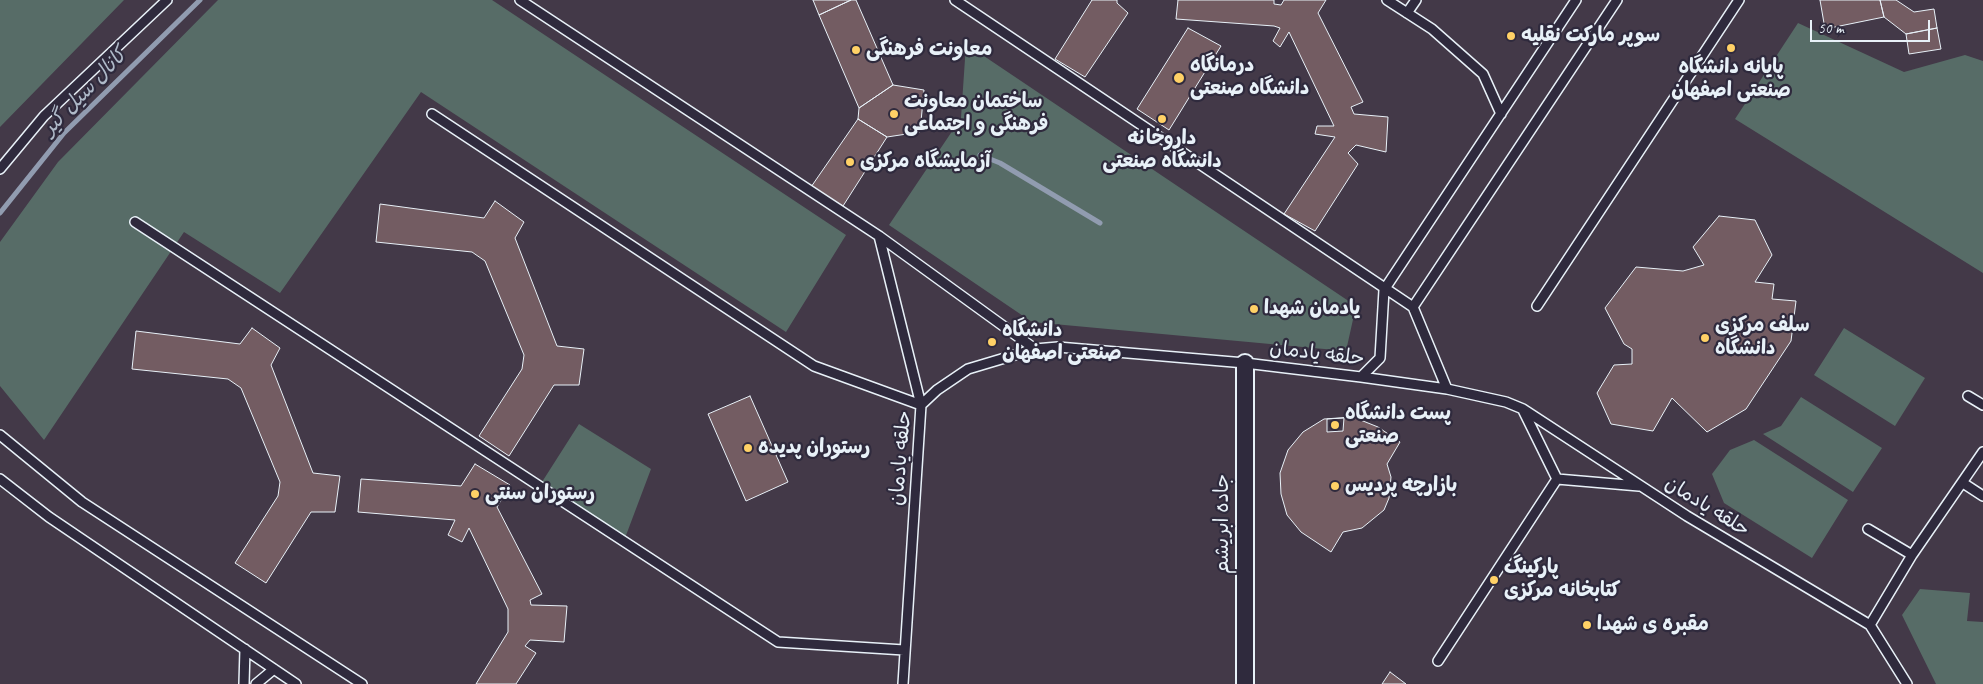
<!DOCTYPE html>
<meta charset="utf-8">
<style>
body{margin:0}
#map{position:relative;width:1983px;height:684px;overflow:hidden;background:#2f2a3d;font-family:Caveat,sans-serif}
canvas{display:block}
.scale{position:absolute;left:1810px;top:20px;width:120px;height:22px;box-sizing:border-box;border:2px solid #e8f1f8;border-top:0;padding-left:6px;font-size:15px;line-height:18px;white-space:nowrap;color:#e8f1f8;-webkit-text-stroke:4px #2f2a3d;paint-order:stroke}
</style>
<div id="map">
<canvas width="1983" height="684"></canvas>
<div class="scale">50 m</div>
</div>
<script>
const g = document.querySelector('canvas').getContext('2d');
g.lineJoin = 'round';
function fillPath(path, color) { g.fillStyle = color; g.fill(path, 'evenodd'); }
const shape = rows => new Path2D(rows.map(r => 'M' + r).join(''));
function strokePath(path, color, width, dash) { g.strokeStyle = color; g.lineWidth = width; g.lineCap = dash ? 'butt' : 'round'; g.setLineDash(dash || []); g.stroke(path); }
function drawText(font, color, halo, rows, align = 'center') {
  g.font = font + ' Caveat,"Playpen Sans Arabic",sans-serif'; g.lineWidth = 4.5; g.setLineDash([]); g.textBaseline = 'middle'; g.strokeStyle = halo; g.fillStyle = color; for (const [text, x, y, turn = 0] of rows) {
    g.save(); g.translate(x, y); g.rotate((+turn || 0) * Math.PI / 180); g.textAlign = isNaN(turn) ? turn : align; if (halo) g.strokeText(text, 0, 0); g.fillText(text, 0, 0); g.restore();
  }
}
fillPath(shape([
 [0,0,1983,0,1983,684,0,684]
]), '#433948');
fillPath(shape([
 [0,0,124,0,0,127],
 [218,0,492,0,846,235,786,332,421,92,280,293,184,232,44,440,0,386,0,242,58,162],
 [1798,23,1904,72,1965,55,1983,61,1983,273,1735,119],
 [966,44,1356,306,1346,351,1032,322,889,225,961,118],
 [1844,328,1925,378,1895,426,1814,375],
 [1801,397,1882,448,1853,492,1763,434,1781,426],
 [579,424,651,469,625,538,542,482],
 [1754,440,1848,500,1812,558,1724,503,1712,474,1730,450],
 [1920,589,1970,593,1967,621,1983,622,1983,684,1936,684,1902,615]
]), '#576c67');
strokePath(shape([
 [980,155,1000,163,1100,223],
 [0,213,64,133,200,0]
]), '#919cb0', 5);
const building = shape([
 [813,0,851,0,819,15,813,0],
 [851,0,856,0,893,85,859,108,819,15,851,0],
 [1092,0,1117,0,1117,3,1128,13,1085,77,1055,59,1092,0],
 [1178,0,1274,0,1274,4,1281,5,1284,0,1326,0,1318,13,1363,102,1351,107,1354,114,1388,117,1386,152,1356,145,1348,153,1358,164,1315,231,1284,214,1335,137,1315,134,1317,126,1334,126,1289,32,1280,47,1273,41,1280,28,1274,26,1176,19,1178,0],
 [1820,0,1880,0,1884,17,1825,29,1820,0],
 [1880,0,1896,0,1914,12,1934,9,1937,28,1906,34,1884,17,1880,0],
 [1188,28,1221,46,1169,130,1137,109,1188,28],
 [1937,28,1941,49,1909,54,1906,34,1937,28],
 [893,85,924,90,920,132,887,137,858,119,859,108,893,85],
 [858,119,887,137,843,206,811,187,858,119],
 [495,201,524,222,515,238,557,346,584,349,579,385,554,385,509,456,479,436,522,369,524,355,485,261,472,252,376,242,380,204,484,218,495,201],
 [1719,216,1755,220,1772,255,1755,282,1774,284,1772,299,1796,301,1791,341,1746,409,1707,432,1672,398,1653,431,1611,424,1597,393,1614,365,1632,364,1632,349,1624,344,1605,308,1636,267,1683,271,1704,265,1693,247,1719,216],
 [252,328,280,348,271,365,313,473,340,476,335,512,311,512,266,583,235,563,278,496,280,482,241,388,228,379,132,369,136,331,240,344,252,328],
 [750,396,788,482,746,501,708,414,750,396],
 [1353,417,1378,427,1400,442,1387,464,1391,477,1389,498,1384,510,1362,528,1343,532,1331,552,1301,532,1287,515,1281,494,1280,473,1288,450,1303,432,1324,419,1353,417],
 [1344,418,1343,431,1327,432,1327,419,1344,418],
 [475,464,510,485,497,507,542,594,530,600,531,605,567,606,564,642,530,640,525,646,536,653,516,684,476,684,508,632,508,609,469,528,462,542,448,535,455,520,358,512,361,479,461,486,475,464],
 [1390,672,1406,684,1382,684,1390,672]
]);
fillPath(building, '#735c62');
strokePath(building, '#e8f1f8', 1);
const lane = shape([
 [520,0,879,236,1035,349],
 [955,0,1413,307,1447,389],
 [1387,0,1432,29,1483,74,1501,114],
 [1407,13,1416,0],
 [432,114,814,366,921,405],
 [0,169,44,116,167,0],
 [135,222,778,642,904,650],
 [879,236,921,405],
 [1537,306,1739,0],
 [1413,307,1617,0],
 [1361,377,1380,358,1384,290,1576,0],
 [1968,396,1983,405],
 [1523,410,1557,479],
 [0,435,82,502,362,684],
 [0,479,49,517,296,684],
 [1557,479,1639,486],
 [1963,483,1983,496],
 [1868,529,1912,555],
 [1870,625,1912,555,1983,452],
 [1438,661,1557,479],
 [244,684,245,649],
 [256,684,274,669],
 [903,684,921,405,937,390,968,369,1035,349,1058,347,1245,363,1361,377,1447,389,1506,402,1523,409,1687,516,1870,625,1907,684]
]);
const street = shape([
 [1245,363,1245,684]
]);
strokePath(lane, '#e8f1f8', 12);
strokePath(street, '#e8f1f8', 20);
strokePath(lane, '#2f2a3d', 9);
strokePath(street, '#2f2a3d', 16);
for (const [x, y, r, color] of [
 [1511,36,5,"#ffd166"],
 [1731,48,5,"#ffd166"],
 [856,50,5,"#ffd166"],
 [1179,78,6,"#ffd166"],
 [894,114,5,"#ffd166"],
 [1162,119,5,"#ffd166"],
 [850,162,5,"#ffd166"],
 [1254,309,5,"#ffd166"],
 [1705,338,5,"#ffd166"],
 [992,342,5,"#ffd166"],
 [1335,425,5,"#ffd166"],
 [748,448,5,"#ffd166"],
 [1335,486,5,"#ffd166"],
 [475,494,5,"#ffd166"],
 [1494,580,5,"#ffd166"],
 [1587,625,5,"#ffd166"]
]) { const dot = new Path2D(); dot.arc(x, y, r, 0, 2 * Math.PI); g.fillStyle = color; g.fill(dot); strokePath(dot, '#2f2a3d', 2); }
drawText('bold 20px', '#e8f1f8', '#2f2a3d', [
 ["سوپر مارکت نقلیه",1521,36],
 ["معاونت فرهنگی",866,50],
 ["درمانگاه",1190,66],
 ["دانشگاه صنعتی",1190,89],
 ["پایانه دانشگاه",1731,68,"center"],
 ["صنعتی اصفهان",1731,91,"center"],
 ["ساختمان معاونت",904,102],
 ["فرهنگی و اجتماعی",904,125],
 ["داروخانه",1162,139,"center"],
 ["دانشگاه صنعتی",1162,162,"center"],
 ["آزمایشگاه مرکزی",860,162],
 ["یادمان شهدا",1264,309],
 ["سلف مرکزی",1715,326],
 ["دانشگاه",1715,349],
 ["دانشگاه",1002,331],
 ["صنعتی اصفهان",1002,354],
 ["پست دانشگاه",1345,414],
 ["صنعتی",1345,437],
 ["رستوران پدیده",758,448],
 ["بازارچه پردیس",1345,486],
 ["رستوران سنتی",485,494],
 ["پارکینگ",1504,568],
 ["کتابخانه مرکزی",1504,591],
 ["مقبره ی شهدا",1597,625]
], 'left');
drawText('20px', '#e8f1f8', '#2f2a3d', [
 ["حلقه یادمان",1317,354,7],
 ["حلقه یادمان",901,458,-85],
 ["حلقه یادمان",1707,507,32],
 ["جاده ابریشم",1223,524,-90]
]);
drawText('italic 21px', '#aeb9c8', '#2f2a3d', [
 ["کانال سیل گیر",85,92,-46]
]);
</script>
